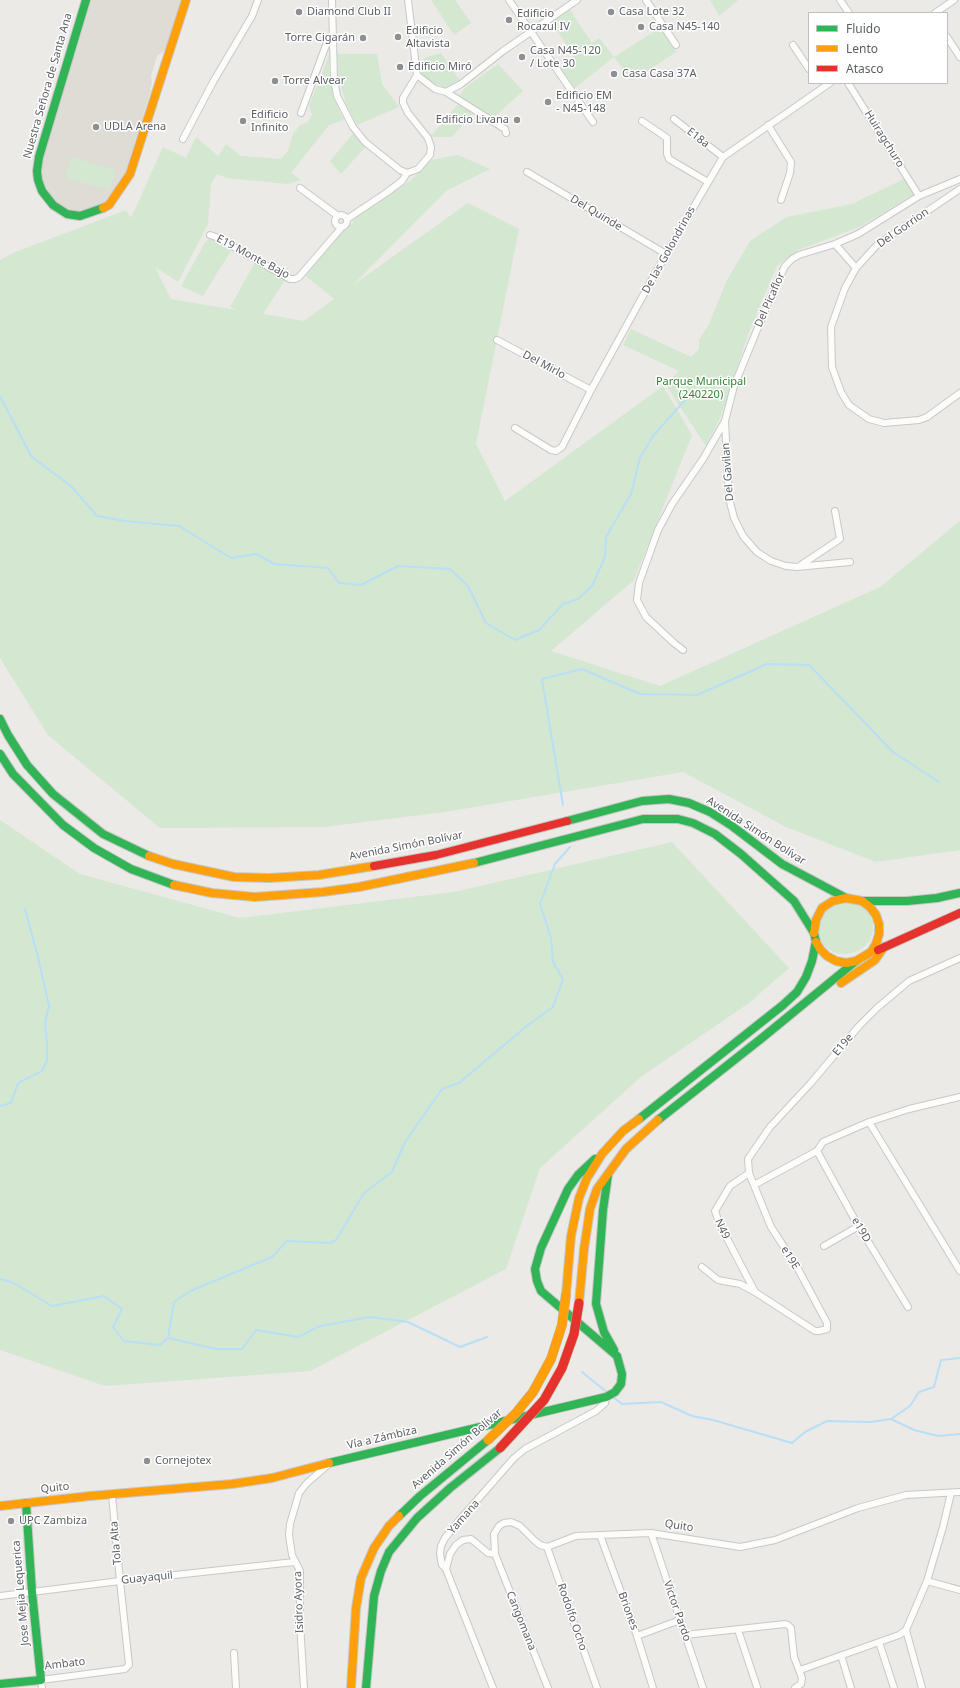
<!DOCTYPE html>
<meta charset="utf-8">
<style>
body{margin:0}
#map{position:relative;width:960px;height:1688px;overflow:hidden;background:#ebeae6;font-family:"Noto Sans",sans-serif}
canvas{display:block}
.legend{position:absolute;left:808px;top:12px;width:140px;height:72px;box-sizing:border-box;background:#fff;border:1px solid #bdbfc1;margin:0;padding:5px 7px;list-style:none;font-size:12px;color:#5b5f64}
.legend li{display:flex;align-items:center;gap:8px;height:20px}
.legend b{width:20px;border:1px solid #bdbfc1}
</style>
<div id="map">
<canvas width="960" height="1688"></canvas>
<ul class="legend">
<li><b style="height:5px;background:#30b455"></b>Fluido</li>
<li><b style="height:5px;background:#ff9f0a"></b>Lento</li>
<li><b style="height:5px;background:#e5322d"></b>Atasco</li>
</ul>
</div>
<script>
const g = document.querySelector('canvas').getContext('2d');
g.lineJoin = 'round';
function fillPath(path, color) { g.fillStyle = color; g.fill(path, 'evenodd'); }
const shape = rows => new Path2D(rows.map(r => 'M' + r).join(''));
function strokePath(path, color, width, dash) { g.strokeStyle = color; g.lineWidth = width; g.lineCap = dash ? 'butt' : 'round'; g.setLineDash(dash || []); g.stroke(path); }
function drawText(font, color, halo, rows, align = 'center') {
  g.font = font + ' "Noto Sans",sans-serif'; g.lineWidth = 3; g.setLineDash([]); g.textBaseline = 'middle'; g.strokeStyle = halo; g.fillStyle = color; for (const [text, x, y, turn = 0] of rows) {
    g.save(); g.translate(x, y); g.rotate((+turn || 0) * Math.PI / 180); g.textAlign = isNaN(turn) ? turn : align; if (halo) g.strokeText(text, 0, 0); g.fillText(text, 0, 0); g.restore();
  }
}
fillPath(shape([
 [89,0,182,0,166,49,157,56,151,76,152,83,150,89,151,90,124,177,114,194,106,202,99,207,81,212,69,209,57,203,46,189,42,180,41,171,42,159]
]), '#dfdcd5');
fillPath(shape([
 [431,0,455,0,471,23,454,35],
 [710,0,738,0,719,16],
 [568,7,592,43,599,38,614,57,660,28,676,52,632,81,614,57,575,88,560,68,574,56,550,20],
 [330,53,329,71,333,96,344,120,329,125,291,173,301,180,287,184,227,178,217,174,211,184,208,224,178,282,155,267,171,299,236,310,230,307,256,261,287,277,263,314,304,321,334,299,302,273,344,230,354,222,350,219,373,206,411,180,431,160,458,155,490,169,446,191,353,285,468,203,519,229,476,444,505,501,663,386,692,435,634,580,551,651,660,686,880,587,960,521,960,850,876,862,786,827,683,772,445,812,324,827,160,828,48,735,0,658,0,260,13,253,126,210,131,218,163,147,186,158,196,137,218,156,226,144,241,156,281,159,288,151,293,134,300,125,307,123,312,115,309,106],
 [441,53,461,82,452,92,421,76,424,58],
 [337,54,377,54,382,84,399,107,357,125,346,104,338,75],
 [498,64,523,91,493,118,459,96,466,87],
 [460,102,475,111,452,137,430,137],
 [356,130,368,144,341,174,330,161],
 [71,157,116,170,110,190,65,178],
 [904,179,914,194,859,227,798,250,777,266,749,332,720,418,706,446,665,384,679,371,623,345,631,329,691,357,699,349,699,340,709,324,727,280,751,240,787,217,852,204],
 [212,238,232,249,203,296,181,286,206,241],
 [0,820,80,874,240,918,454,892,672,842,789,968,749,1003,642,1076,540,1168,506,1269,310,1371,105,1386,0,1350],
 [857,901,870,913,873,922,873,931,870,940,864,947,856,952,847,954,838,954,830,950,823,944,819,936,819,917,830,903]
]), '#d4e7d1');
strokePath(shape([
 [0,396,31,456,72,487,97,516,125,521,179,526,231,558,256,554,275,564,328,568,339,583,361,585,398,566,450,569,468,586,486,623,515,640,539,630,563,604,578,599,592,586,605,557,606,537,631,494,640,458,653,436,686,399],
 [563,805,542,679,582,669,640,694,697,695,767,664,809,665,893,752,939,782],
 [0,1106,11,1103,18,1083,42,1071,47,1060,47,1044,45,1022,49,1006,38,957,25,909],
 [0,1279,12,1282,52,1306,104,1296,122,1309,113,1327,124,1341,160,1345,168,1338,216,1349,242,1349,256,1330,298,1337,320,1326,370,1317,408,1322,460,1347,487,1337],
 [168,1338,174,1302,190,1291,272,1257,287,1241,330,1243,336,1240,364,1193,392,1172,405,1142,442,1089,459,1083,528,1025,553,1007,563,979,553,962,551,938,540,904,555,864,570,847],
 [582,1372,608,1393],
 [613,1397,622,1404,661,1402,692,1416,713,1420,792,1443,805,1432,827,1421,871,1422,891,1419,910,1406,919,1392,934,1387,941,1360,960,1358],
 [891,1419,914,1430,938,1436,960,1434]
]), '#b9dff6', 2);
const street = shape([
 [332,0,334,79,337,96,353,127,365,142,400,170,407,173],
 [408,0,417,75],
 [509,0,593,122],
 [646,0,676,45],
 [840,0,849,13],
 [935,13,954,0],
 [947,37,960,57],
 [793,45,809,69],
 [417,75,435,89,446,92,505,129,506,133],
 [848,83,919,196],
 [446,92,461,84,503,51,577,0],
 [301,113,326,45,334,39],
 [674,119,723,157],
 [642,121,667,138,667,154,669,159,708,182],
 [768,125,791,162,790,173,781,200],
 [183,139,213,82,252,16,258,0],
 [527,172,666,254],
 [300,188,338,216],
 [960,189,877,245,856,268,845,288,831,327,832,367,841,392,849,405,869,419,884,423,919,420,927,417,960,393],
 '335 221a6 6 0 1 1 12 0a6 6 0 1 1-12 0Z',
 [347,219,386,193,402,181,407,173,418,169,430,155,431,147,428,138,408,113,403,103,403,98,417,75],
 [210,235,216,237,290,279,295,279,299,277,342,227],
 [835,244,856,268],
 [497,340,591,390],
 [515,428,551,450,556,451,562,447,591,390,666,254,723,157,830,83],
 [850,562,797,567,786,566,771,561,757,552,743,536,734,518,730,502,728,480,725,421,734,386,768,303,785,266,792,259,799,255,835,244,858,234,919,196,960,179],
 [798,567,840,539,835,511],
 [683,650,674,643,646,617,637,600,639,583,658,530,672,504,703,459,725,421],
 [869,1122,960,1271],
 [817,1151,855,1220,908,1307],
 [749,1173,730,1186,715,1211,719,1223,755,1292],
 [754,1185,817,1151,823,1142,869,1122,909,1109,960,1097],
 [824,1246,859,1226],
 [702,1267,718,1280,740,1284,755,1292,815,1331,819,1331,827,1329,827,1323,797,1267,771,1227,749,1173,748,1159,770,1127,810,1084,859,1026,877,1008,909,981,960,958],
 [651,1533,703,1688],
 [600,1535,637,1636,653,1688],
 [547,1547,597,1688],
 [495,1554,548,1688],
 [446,1569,450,1554,456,1545,463,1540,471,1539,488,1553,495,1554,494,1534,499,1526,504,1523,511,1522,520,1526,534,1540,540,1545,547,1547,576,1536,651,1533,740,1547,775,1540,858,1508,906,1495,960,1492],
 [927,1581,960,1590],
 [0,1596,120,1581,294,1562],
 [738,1630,757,1687],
 [906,1630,922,1688],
 [685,1635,785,1624,788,1625,791,1628,794,1657,802,1678,801,1684,795,1688],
 [637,1636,680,1620],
 [879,1642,894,1688],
 [234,1653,236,1688],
 [841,1655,851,1688],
 [800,1670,899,1635,906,1630,927,1581,943,1527,951,1493],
 [42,1688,41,1680,125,1669,129,1665,120,1581,112,1495],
 [304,1688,300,1624,300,1571,292,1555,289,1535,290,1524,299,1493,307,1483,329,1464],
 [493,1688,451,1582,446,1569,442,1565,440,1554,441,1546,445,1538,458,1522,514,1458,525,1449,596,1411,605,1403,606,1397]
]);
const fast = shape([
 [86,0,39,157,37,171,38,180,42,191,53,205,67,214,80,216,103,208],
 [0,719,8,735,27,765,53,794,103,834,149,856],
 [0,754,13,774,63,825,94,848,131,869,174,885],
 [567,821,642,801,669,799,689,803,710,812,732,826,782,864,846,898],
 [474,863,643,819,678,819,693,823,715,834,741,854,794,901,814,933,816,942],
 [862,901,907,901,937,898,960,893],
 [639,1119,783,1005,797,992,806,977,812,961,816,941],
 [658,1120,762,1038,856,961],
 [595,1159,578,1175,568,1189,541,1248,535,1269,537,1281,541,1291,617,1356],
 [608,1175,603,1210,596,1304,604,1332,614,1350],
 [329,1463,606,1397,615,1392,621,1384,622,1374,617,1356],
 [399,1516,420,1496,488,1440],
 [0,1684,41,1680,32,1592,26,1503],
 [366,1688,374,1596,381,1571,389,1552,417,1518,450,1488,500,1448]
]);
const slow = shape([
 [103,208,109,205,130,174,186,0],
 [149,856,173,864,234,877,269,878,319,875,374,866],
 [174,885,212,893,255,897,323,892,359,887,474,863],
 [814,933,816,920,822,908,833,901,846,898,862,901,870,907,876,915,879,924,879,934,876,944,871,952,856,961,846,963,836,961,827,956,820,949,816,942],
 [841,983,875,960,884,947],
 [566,1294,571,1236,579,1198,587,1178,602,1154,623,1131,639,1119],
 [579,1303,584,1249,590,1209,597,1189,626,1149,658,1120],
 [0,1506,90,1496,232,1484,272,1478,329,1463],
 [351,1688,356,1608,361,1578,374,1548,389,1526,399,1516]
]);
const jam = shape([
 [374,866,436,855,567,821],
 [878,950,960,913]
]);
strokePath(street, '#c8c8c8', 8);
strokePath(fast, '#c7c7c6', 10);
strokePath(slow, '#c7c7c6', 10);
strokePath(jam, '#c7c7c6', 10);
strokePath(street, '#fcfcfb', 6);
strokePath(fast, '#30b455', 8);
strokePath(slow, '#ff9f0a', 8);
strokePath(jam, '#e5322d', 8);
const slowBridge = shape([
 [488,1440,516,1413,533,1392,551,1359,562,1325,566,1294]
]);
const jamBridge = shape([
 [500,1448,544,1400,562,1368,574,1334,579,1303]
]);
strokePath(slowBridge, '#c2b294', 10, []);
strokePath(jamBridge, '#c2b294', 10, []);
strokePath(slowBridge, '#ff9f0a', 9);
strokePath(jamBridge, '#e5322d', 9);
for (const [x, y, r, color] of [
 [299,12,4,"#8d9092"],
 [611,12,4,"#8d9092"],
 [509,20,4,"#8d9092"],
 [641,27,4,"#8d9092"],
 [398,37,4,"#8d9092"],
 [363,38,4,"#8d9092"],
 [522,57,4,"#8d9092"],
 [400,67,4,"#8d9092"],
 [614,74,4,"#8d9092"],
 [275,81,4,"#8d9092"],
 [548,102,4,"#8d9092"],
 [517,120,4,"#8d9092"],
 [243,121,4,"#8d9092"],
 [96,127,4,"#8d9092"],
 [147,1461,4,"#8d9092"],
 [11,1521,4,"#8d9092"]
]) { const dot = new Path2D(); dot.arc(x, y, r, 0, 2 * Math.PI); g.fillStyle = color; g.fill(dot); strokePath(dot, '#fff', 1.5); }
drawText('11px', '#5b5f64', '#fff', [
 ["Diamond Club II",307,12],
 ["Casa Lote 32",619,12],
 ["Edificio",517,14],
 ["Rocazul IV",517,27],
 ["Casa N45-140",649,27],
 ["Edificio",406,31],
 ["Altavista",406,44],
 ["Torre Cigarán",355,38,"right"],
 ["Casa N45-120",530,51],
 ["/ Lote 30",530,64],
 ["Edificio Miró",408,67],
 ["Casa Casa 37A",622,74],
 ["Torre Alvear",283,81],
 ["Edificio EM",556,96],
 ["- N45-148",556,109],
 ["Edificio",251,115],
 ["Infinito",251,128],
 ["Edificio Livana",509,120,"right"],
 ["UDLA Arena",104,127],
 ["Cornejotex",155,1461],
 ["UPC Zambiza",19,1521]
], 'left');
drawText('11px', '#5b5f64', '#fff', [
 ["Nuestra Señora de Santa Ana",48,86,-74],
 ["E18a",698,138,38],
 ["Huiragchuro",884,139,58],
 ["Del Quinde",596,213,31],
 ["Del Gorrion",903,228,-35],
 ["De las Golondrinas",669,250,-61],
 ["E19 Monte Bajo",253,257,28],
 ["Del Picaflor",770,300,-66],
 ["Del Mirlo",544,365,28],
 ["Del Gavilan",728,472,-94],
 ["Avenida Simón Bolívar",756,831,33],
 ["Avenida Simón Bolívar",406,846,-11],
 ["E19e",843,1045,-50],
 ["N49",722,1229,65],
 ["e19D",861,1230,59],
 ["e19E",790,1258,58],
 ["Vía a Zámbiza",382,1438,-13],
 ["Avenida Simón Bolívar",457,1449,-41],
 ["Quito",55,1488,-6],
 ["Yamana",464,1517,-49],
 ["Quito",679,1526,9],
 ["Tola Alta",116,1543,-95],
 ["Guayaquil",147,1578,-6],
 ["Jose Mejia Lequerica",21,1593,-95],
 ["Isidro Ayora",299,1602,-92],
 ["Briones",628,1611,70],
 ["Victor Pardo",677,1611,71],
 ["Rodolfo Ocho",572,1617,71],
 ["Cangomana",521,1621,68],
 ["Ambato",65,1664,-7]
]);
drawText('11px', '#358136', '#fff', [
 ["Parque Municipal",701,382],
 ["(240220)",701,395]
]);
</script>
